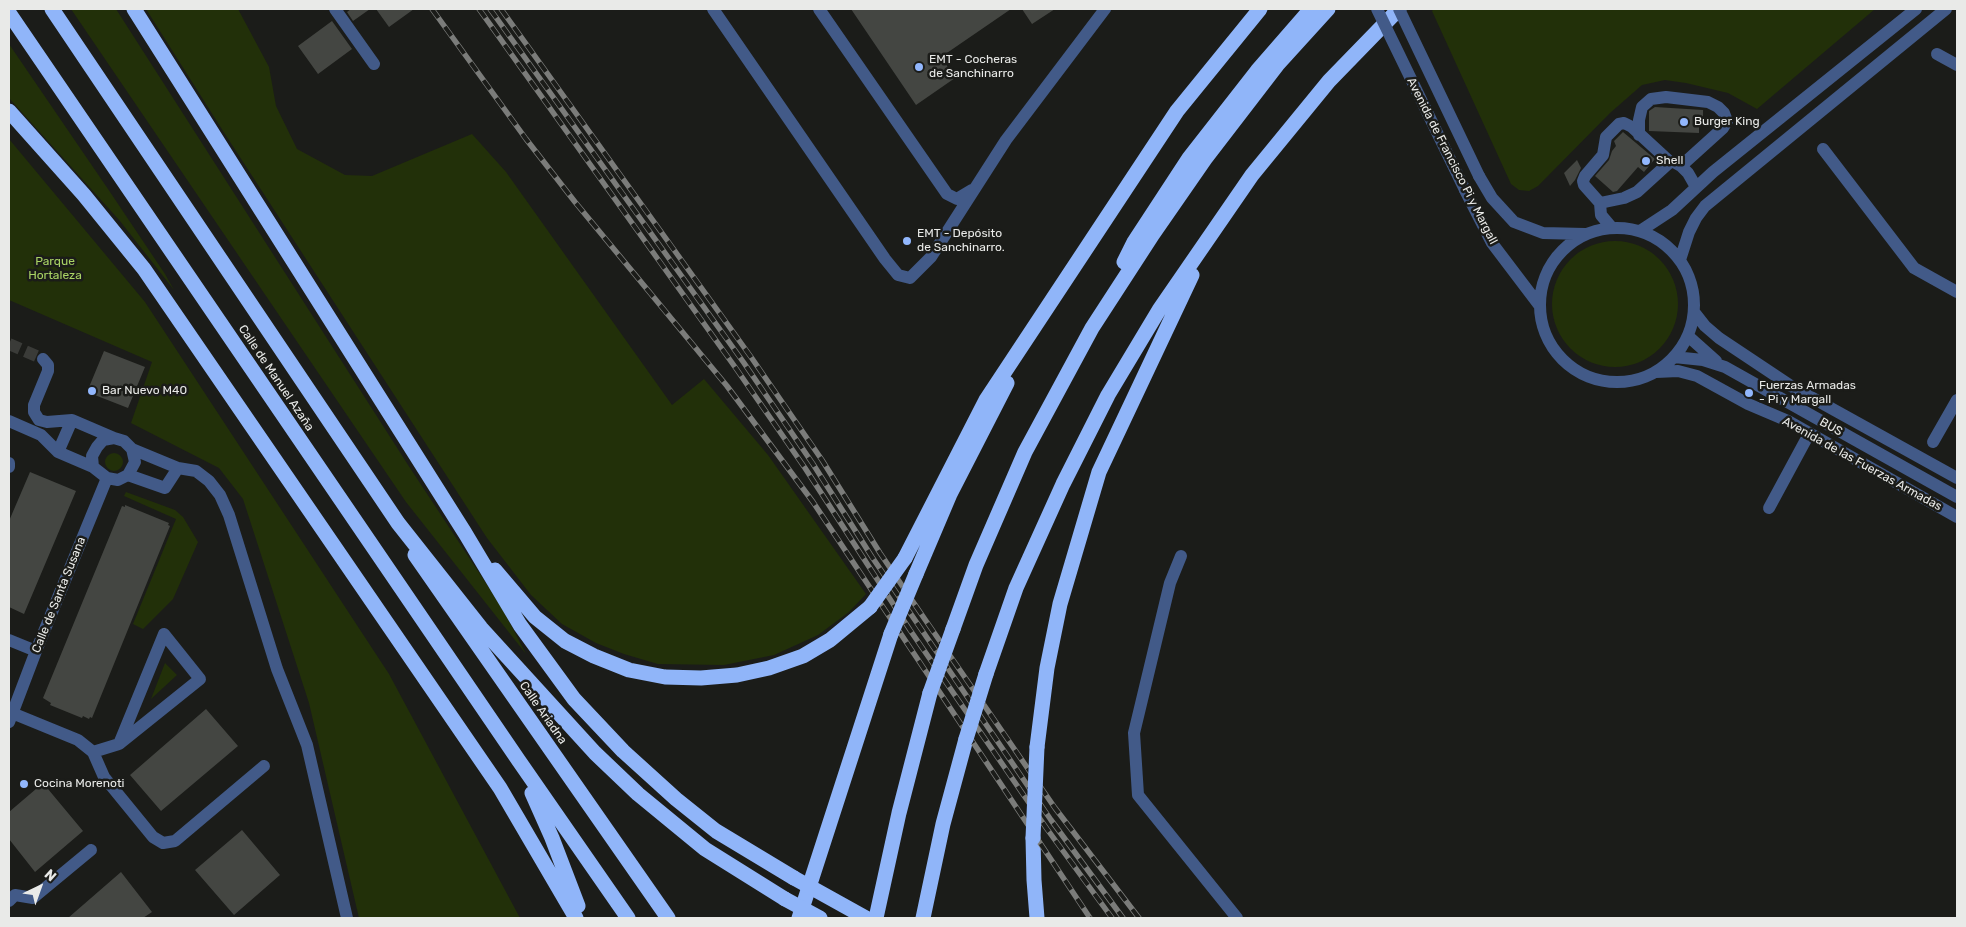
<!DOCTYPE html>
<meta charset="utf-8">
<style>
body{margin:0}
#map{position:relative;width:1966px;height:927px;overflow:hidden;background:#1b1c19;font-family:Rubik,sans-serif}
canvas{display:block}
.frame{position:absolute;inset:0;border:10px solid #e9eae8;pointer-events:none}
.north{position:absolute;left:15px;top:862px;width:50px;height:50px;-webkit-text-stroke:4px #1b1c19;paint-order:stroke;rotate:42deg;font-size:14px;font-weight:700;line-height:20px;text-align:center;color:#e9eae8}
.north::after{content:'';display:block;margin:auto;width:18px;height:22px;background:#e9eae8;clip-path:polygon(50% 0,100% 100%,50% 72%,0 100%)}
</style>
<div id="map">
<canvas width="1966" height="927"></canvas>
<div class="frame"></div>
<div class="north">N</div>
</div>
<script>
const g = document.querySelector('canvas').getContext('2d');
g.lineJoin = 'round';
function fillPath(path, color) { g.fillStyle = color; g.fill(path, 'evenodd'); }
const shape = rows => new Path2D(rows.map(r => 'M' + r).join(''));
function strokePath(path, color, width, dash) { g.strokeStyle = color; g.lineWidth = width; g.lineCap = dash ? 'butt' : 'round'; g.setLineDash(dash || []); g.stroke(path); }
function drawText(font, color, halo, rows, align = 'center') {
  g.font = font + ' Rubik,sans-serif'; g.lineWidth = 5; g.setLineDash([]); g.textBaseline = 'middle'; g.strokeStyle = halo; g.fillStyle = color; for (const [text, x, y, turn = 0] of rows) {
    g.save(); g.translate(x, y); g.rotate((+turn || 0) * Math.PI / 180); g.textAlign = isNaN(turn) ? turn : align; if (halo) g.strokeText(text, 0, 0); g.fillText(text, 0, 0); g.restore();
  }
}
fillPath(shape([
 [71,9,116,9,410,468,501,606,526,654,406,502],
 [146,9,238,9,269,67,276,106,297,149,345,175,372,176,472,134,506,172,672,405,704,379,768,455,866,594,849,612,818,635,774,655,724,665,658,664,624,654,596,643,562,624,531,595,487,538,223,131],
 [1434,9,1875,9,1757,109,1728,93,1686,83,1665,80,1642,85,1610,113,1538,186,1529,191,1519,190,1511,184,1432,11],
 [9,44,108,189,165,274,174,290,120,221,9,98],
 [9,139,145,302,389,674,520,918,359,918,309,703,243,499,219,468,131,423,152,362,9,300],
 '1552 304a63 63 0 1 1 126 0a63 63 0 1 1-126 0Z',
 '105 462a9 9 0 1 1 18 0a9 9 0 1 1-18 0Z',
 [126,492,175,510,183,517,198,542,173,599,143,629,133,624,176,519,124,496],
 [165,663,177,675,151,699]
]), '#223009');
fillPath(shape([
 [351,9,370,9,353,21,347,12],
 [376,9,414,9,389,27],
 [851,9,1011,9,941,57,955,78,916,105],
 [1022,9,1055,9,1032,24],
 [332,21,352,49,318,74,298,46],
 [1655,107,1703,110,1703,123,1699,123,1699,133,1649,131,1649,111],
 [1623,132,1655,159,1644,172,1638,167,1617,191,1613,192,1595,176,1609,160,1612,151,1616,146,1614,141],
 [1577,160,1581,168,1575,180,1570,186,1564,173],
 [104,351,145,367,128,408,87,392],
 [30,472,76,491,24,614,9,607,9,521],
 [125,505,169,523,168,525,170,526,92,718,90,717,89,719,83,716,82,718,50,705,51,703,43,698,122,506,125,507],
 [206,709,238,746,161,811,130,775],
 [43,783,83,831,35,872,9,839,9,812],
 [242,830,280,875,234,915,195,870],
 [121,872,152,912,143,918,68,918]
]), '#444642');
strokePath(shape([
 [9,344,43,359]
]), '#3a3b38', 12, [12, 6]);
strokePath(shape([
 [335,9,374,64],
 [713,9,885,259,898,275,910,278,931,257,1006,140,1105,9],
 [819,9,947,194,957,199,972,190],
 [1937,54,1957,65],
 [1639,135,1639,120,1642,107,1651,99,1666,97,1708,102,1718,107,1724,113,1727,121,1723,128,1681,166],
 [1823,149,1914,268,1957,292],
 [1479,176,1492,198,1514,222,1543,233,1585,234],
 [1465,190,1492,243,1539,305],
 [1600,203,1584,185,1583,181,1585,176,1603,155,1606,137,1619,124,1624,123,1632,127,1670,162],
 '1540 305a77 77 0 1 1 154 0a77 77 0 1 1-154 0Z',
 [1612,228,1601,215,1600,203,1624,198,1637,192,1670,162,1674,162,1681,166,1688,173,1696,187],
 [1640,231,1672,210,1713,172,1916,9],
 [1680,260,1689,232,1696,218,1705,206,1946,9],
 [1694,312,1705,326,1719,338,1791,386,1957,478],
 [1688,336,1716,361],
 [1674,357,1703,360,1725,367,1957,497],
 [43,359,48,365,48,371,34,405,34,412,39,420,47,422,72,420,114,438],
 [1656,372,1678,371,1697,376,1748,404,1788,421,1957,517],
 [9,421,41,435,58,452,93,467],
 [1933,442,1957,400],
 [58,452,72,420],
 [9,463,9,467],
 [178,468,196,471,209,481,220,495,229,515,277,669,307,745,347,918],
 [128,475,135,462,132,449,124,441,114,438,103,440,97,447,92,456,93,467,107,478,118,480,128,475,165,488,178,468,132,449],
 [1769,508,1809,434],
 [1181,556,1170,583,1134,733,1138,795,1237,918],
 [9,640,36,651],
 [12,713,78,740,93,752,104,777,153,837,163,843,175,841,264,766],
 [9,722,36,651,107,478],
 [93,752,119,744,200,679,164,634,119,744],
 [9,901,15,895,33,898,91,850]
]), '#425a88', 12);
strokePath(shape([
 [52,9,398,523,481,628,595,753,638,794,705,849,785,899],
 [134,9,465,533,520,625,574,699,623,751,676,799,716,831,794,878],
 [9,13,519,761,628,918],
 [9,111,84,195,144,269,500,788,576,918],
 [1124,262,1134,242,1189,158,1257,71,1311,9],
 [415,555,668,918],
 [905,558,986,400,1177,111,1260,9],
 [495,570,535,617,565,641,594,656,629,670,665,677,701,678,737,675,769,668,803,656,830,640,870,607],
 [916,574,950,494,1007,383],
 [953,629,976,565,1025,452,1092,328,1153,234,1205,159,1278,64,1328,9],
 [986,674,1016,588,1063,484,1108,395,1159,310,1252,175,1329,81,1399,9],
 [1037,747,1047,668,1060,604,1099,472,1192,275],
 [532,793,552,838,578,906],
 [1033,838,1034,880,1037,918],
 [799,918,891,634],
 [876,918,899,813,930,693],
 [923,918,943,824,966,739]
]), '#90b5f9', 15);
const rail = shape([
 [432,9,526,139,575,202,727,386,813,502,1090,918],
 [479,9,735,367,805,468,910,630,1047,829,1112,918],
 [490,9,744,363,813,464,872,557,917,623,1051,820,1123,918],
 [501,9,751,357,822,460,880,553,924,618,1055,808,1139,918]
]);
strokePath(rail, '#7b7c7a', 5.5);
strokePath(rail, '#1b1c19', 4, [11]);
strokePath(shape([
 [1377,9,1465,190],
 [1399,9,1479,176]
]), '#425a88', 12);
strokePath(shape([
 [870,607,905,558],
 [891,634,916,574],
 [930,693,953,629],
 [966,739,986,674],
 [1033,838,1037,747],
 [794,878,866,918],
 [785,899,820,918]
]), '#90b5f9', 15);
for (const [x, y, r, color] of [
 [919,67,5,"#92b7fd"],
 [1684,122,5,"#92b7fd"],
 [1646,161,5,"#92b7fd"],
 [907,241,5,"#92b7fd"],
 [92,391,5,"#92b7fd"],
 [1749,393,5,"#92b7fd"],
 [24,784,5,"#92b7fd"]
]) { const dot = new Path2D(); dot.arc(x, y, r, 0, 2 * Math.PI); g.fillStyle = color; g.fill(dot); strokePath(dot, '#1b1c19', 2); }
drawText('12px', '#e9eae8', '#1b1c19', [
 ["EMT - Cocheras",929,60],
 ["de Sanchinarro",929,74],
 ["Burger King",1694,122],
 ["Shell",1656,161],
 ["EMT - Depósito",917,234],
 ["de Sanchinarro.",917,248],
 ["Fuerzas Armadas",1759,386],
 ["- Pi y Margall",1759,400],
 ["Bar Nuevo M40",102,391],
 ["Cocina Morenoti",34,784]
], 'left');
drawText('12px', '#e9eae8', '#1b1c19', [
 ["Avenida de Francisco Pi y Margall",1452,161,63],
 ["Calle de Manuel Azaña",276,378,56],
 ["BUS",1831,427,29],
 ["Avenida de las Fuerzas Armadas",1862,464,29],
 ["Calle de Santa Susana",59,595,-68],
 ["Calle Ariadna",543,713,55]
]);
drawText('12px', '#a9d364', '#1b1c19', [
 ["Parque",55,262],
 ["Hortaleza",55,276]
]);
</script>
